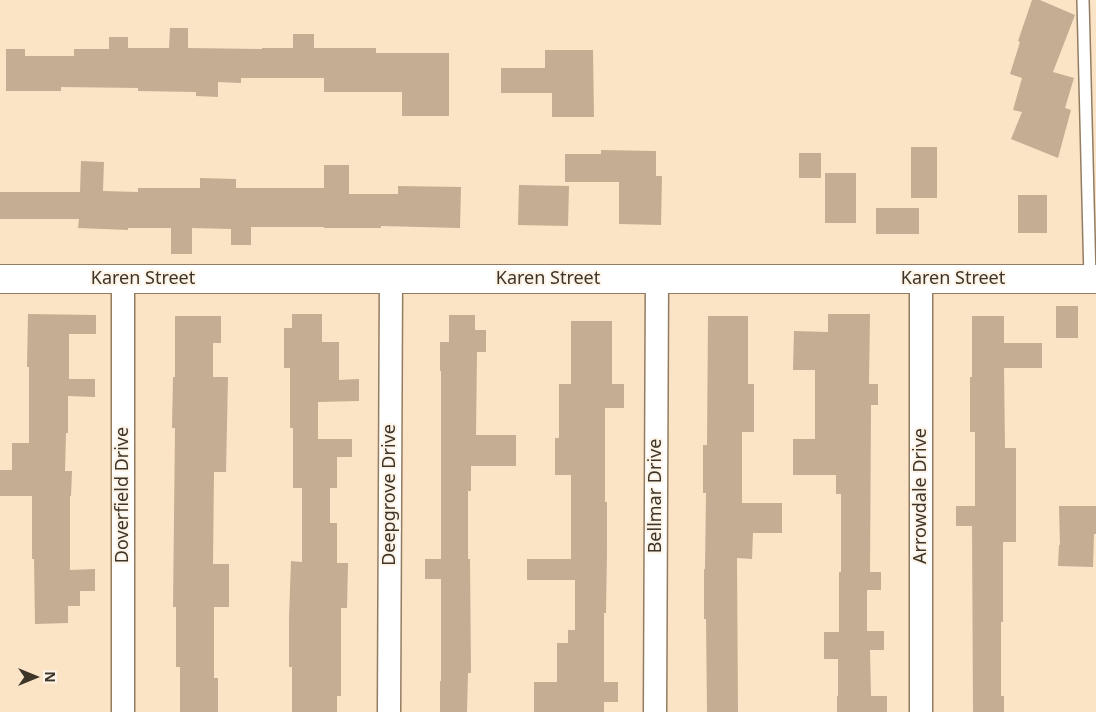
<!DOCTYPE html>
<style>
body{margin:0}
#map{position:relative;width:1096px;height:712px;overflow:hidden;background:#fbe3c6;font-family:"Noto Sans",sans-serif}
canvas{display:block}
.north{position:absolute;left:10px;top:652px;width:50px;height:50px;-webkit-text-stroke:4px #fdf3e7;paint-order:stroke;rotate:90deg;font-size:14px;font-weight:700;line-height:20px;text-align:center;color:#3e3529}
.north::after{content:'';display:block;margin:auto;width:18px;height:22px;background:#3e3529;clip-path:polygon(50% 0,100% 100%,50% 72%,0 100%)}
</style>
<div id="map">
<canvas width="1096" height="712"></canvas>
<div class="north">N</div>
</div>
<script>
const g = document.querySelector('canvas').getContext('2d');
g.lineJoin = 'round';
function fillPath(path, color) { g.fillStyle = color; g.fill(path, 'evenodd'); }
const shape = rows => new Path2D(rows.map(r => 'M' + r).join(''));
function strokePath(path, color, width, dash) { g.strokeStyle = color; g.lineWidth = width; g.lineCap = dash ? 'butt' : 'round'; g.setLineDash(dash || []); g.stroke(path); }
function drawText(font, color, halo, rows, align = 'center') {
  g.font = font + ' "Noto Sans",sans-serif'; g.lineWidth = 4; g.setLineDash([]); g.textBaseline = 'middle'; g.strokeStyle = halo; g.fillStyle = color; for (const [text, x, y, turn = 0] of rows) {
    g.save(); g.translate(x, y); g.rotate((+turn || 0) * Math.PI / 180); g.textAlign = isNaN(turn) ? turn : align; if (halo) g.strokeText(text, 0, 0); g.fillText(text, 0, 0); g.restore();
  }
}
fillPath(shape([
 [1032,0,1040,0,1075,15,1053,72,1074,78,1065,108,1071,110,1058,158,1011,139,1022,112,1013,110,1022,78,1010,74,1020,42,1018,41],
 [170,28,188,28,188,48,262,49,262,48,293,48,293,34,314,34,314,48,376,48,376,53,449,53,449,116,402,116,402,92,324,92,324,78,241,78,241,83,218,82,218,97,196,96,196,92,138,91,138,88,61,87,61,91,6,91,6,49,25,49,25,56,74,56,74,49,109,49,109,37,128,37,128,48,169,48],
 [545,50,593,50,594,117,552,117,552,93,501,93,501,68,545,68],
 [911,147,937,147,937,198,911,198],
 [601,150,656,151,656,176,662,176,661,225,619,224,619,182,565,182,565,154,601,154],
 [799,153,821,153,821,178,799,178],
 [81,161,104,162,103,191,138,192,138,188,200,188,200,178,236,179,236,188,324,188,324,165,349,165,349,194,398,194,398,186,461,187,460,228,381,226,381,228,324,228,324,227,251,227,251,245,231,245,231,229,192,228,192,254,171,254,171,228,128,228,128,230,78,228,79,219,0,219,0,192,80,192],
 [825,173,856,173,856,223,825,223],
 [519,185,569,186,568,226,518,225],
 [1018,195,1047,195,1047,233,1018,233],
 [876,208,919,208,919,234,876,234],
 [1056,306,1078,306,1078,338,1056,338],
 [28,314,96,315,96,334,69,334,69,379,95,379,95,397,68,396,68,433,66,433,65,471,72,471,71,496,70,496,70,570,95,569,95,591,80,591,80,606,68,606,68,623,35,624,34,559,32,559,32,496,0,496,0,470,12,470,12,443,29,443,29,367,27,367],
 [292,314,322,314,322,342,339,342,339,380,359,379,359,401,318,402,318,439,352,439,352,457,337,457,337,488,330,488,330,523,337,523,337,563,348,563,347,608,341,608,341,696,337,696,337,712,292,712,292,667,289,667,289,618,291,561,302,562,302,488,293,488,293,428,290,428,290,368,284,368,284,328,292,328],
 [828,314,870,314,869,384,878,384,878,405,871,405,870,572,881,572,881,590,867,590,867,631,884,631,884,650,870,650,871,696,887,696,887,712,837,712,837,696,838,696,838,659,824,659,824,632,839,632,839,572,841,572,841,494,836,494,836,475,793,475,793,439,815,439,815,370,793,370,794,331,828,332],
 [449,315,475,315,475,330,486,330,486,352,477,352,476,435,516,435,516,466,471,466,471,491,468,491,468,559,470,559,471,673,468,673,467,712,440,712,440,681,441,681,441,579,425,579,425,559,441,559,441,371,440,371,440,342,449,342],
 [175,316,221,316,221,343,213,343,213,377,228,377,226,472,214,472,213,564,229,564,229,607,214,607,214,678,218,678,218,712,180,712,180,667,176,667,176,607,173,607,175,428,172,428,173,377,175,377],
 [708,316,748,316,748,384,754,384,754,432,742,432,742,503,782,503,782,533,753,533,752,559,737,558,738,712,707,712,706,619,704,619,704,569,705,569,706,493,703,493,703,445,707,445],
 [972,316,1004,316,1004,343,1042,343,1042,368,1004,368,1005,448,1016,448,1016,542,1003,542,1003,622,1001,622,1001,696,1004,696,1004,712,973,712,972,526,956,526,956,506,975,506,975,432,970,432,970,377,972,377],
 [571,321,612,321,612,384,624,384,624,408,605,408,605,502,607,502,607,550,606,613,604,613,604,682,618,682,618,702,604,702,604,712,534,712,534,682,557,682,557,643,568,643,568,630,575,630,575,580,527,580,527,559,571,559,571,475,555,475,555,438,559,438,559,384,571,384],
 [1059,506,1096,506,1096,534,1094,534,1093,567,1058,566,1059,545,1060,545]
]), '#c4ad92');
const lane = shape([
 [1083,0,1090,279]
]);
const street = shape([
 [123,279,123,712],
 [921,279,921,712],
 [389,712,391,278],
 [655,712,657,279]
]);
const secondary = shape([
 [0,279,1096,279]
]);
strokePath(lane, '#937d62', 14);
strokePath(street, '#937d62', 25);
strokePath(secondary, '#937d62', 30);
strokePath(lane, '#fff', 11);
strokePath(street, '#fff', 22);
strokePath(secondary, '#fff', 28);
drawText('18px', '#3e3529', '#fdf3e7', [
 ["Karen Street",143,279],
 ["Karen Street",548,279],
 ["Karen Street",953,279],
 ["Doverfield Drive",123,495,-90],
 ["Deepgrove Drive",390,495,-90],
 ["Bellmar Drive",656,496,-90],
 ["Arrowdale Drive",921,496,-90]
]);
</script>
